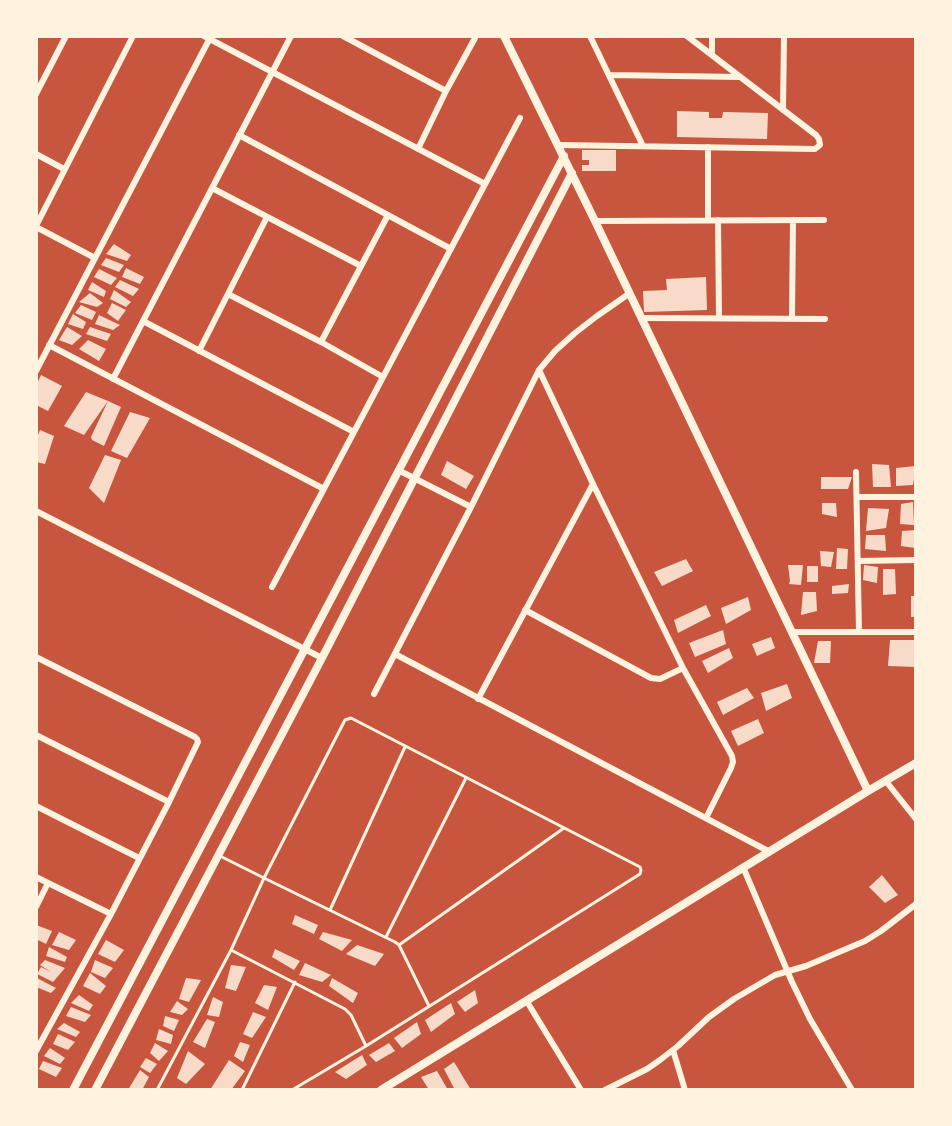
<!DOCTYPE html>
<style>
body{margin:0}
#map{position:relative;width:952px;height:1126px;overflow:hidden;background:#c8553d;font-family:Rubik,sans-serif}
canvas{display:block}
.frame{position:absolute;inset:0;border:38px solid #fff3e0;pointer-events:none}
</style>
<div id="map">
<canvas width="952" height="1126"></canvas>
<div class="frame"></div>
</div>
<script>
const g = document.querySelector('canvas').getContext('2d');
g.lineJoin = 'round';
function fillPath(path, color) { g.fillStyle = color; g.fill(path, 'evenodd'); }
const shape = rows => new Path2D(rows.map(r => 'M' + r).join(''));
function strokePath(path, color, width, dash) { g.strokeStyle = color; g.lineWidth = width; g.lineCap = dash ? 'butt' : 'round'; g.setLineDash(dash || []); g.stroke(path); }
fillPath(shape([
 [677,111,709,112,709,118,722,118,723,112,768,113,767,139,677,137],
 [582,150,616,150,616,171,582,171,582,165,589,165,589,160,582,160],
 [114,244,131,255,127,261,106,254],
 [106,258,124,265,119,272,101,265],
 [126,268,144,277,140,284,122,277],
 [99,269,117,278,111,285,94,277],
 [706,277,707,310,644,312,643,291,667,290,666,279],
 [120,280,139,289,133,296,115,287],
 [92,282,106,291,104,297,88,290],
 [114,290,131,302,126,307,110,299],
 [90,293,103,303,97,307,79,302],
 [112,303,126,310,118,321,107,313],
 [81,305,96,312,92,320,75,313],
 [73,314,86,322,83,329,68,324],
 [99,315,120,325,113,330,95,324],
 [67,327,82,336,72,345,59,340],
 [90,327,111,334,107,341,86,334],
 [88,340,106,349,99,361,79,349],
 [41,375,62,386,48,411,36,405,36,386],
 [86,392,108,401,84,435,64,426],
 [108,401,121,407,104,446,92,440,91,437],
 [130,412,150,418,127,458,111,451],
 [40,430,54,436,45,464,36,462,36,440],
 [105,455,121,460,104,503,89,488],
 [447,461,474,476,466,489,441,475],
 [872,464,889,465,891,487,873,487],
 [916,466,913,485,896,486,896,468],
 [821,477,852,477,848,489,821,489],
 [913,502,914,525,900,524,901,504],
 [822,503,836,503,837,517,822,514],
 [868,508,889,509,886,528,866,531],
 [916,530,915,548,901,546,902,531],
 [866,535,885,535,886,551,865,549],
 [837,548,848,549,847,569,836,569],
 [820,551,834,552,831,567,821,566],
 [686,559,693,571,662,586,654,572],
 [788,565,803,565,801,585,789,584,790,581],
 [864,565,878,567,877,583,863,580],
 [807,566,818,566,818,582,807,582],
 [883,569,895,569,896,594,883,595],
 [849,584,848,593,832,594,832,586],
 [803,592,816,592,817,611,801,615],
 [911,596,916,596,916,617,911,617],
 [748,597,751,610,726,624,721,608],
 [706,605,711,616,678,633,674,620],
 [723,630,726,644,695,657,689,643],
 [771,637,775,648,757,656,752,644],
 [890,640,914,640,916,667,888,666],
 [818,641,831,641,830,663,814,663],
 [729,648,733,658,708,673,702,661],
 [787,684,792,698,766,711,761,693],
 [747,688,754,698,723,715,717,702],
 [758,719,764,733,738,746,731,731],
 [882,875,898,895,885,903,869,887],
 [295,915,318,925,314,934,292,924],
 [36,925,52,931,46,944,36,939],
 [59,932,76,940,69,950,52,945],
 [323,932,352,940,342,951,319,939],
 [106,940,124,950,115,962,98,954],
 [357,945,384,954,375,966,346,954],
 [49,947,67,957,65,962,46,956],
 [275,949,300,961,294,970,272,957],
 [45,960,65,968,53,982,37,974,41,967,51,972,40,965],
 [95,960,113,968,105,978,91,972],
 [305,963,331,975,322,982,299,975],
 [231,965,246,967,236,991,225,988],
 [90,973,106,986,100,994,83,986],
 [37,978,56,988,51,993,36,987],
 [186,978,201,980,189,1002,179,999],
 [332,978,358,993,353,1003,329,986],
 [264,985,277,987,268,1010,255,1003],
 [475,990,478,1003,465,1012,457,1002],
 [79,995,93,1005,89,1011,71,1003],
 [213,997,223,1002,219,1017,207,1015],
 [177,1001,188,1009,182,1015,170,1012],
 [451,1003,455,1014,431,1032,425,1020],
 [71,1007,91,1015,85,1022,66,1016],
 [253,1012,266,1017,252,1038,243,1034],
 [165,1016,179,1020,174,1031,163,1026],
 [207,1019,215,1022,205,1048,193,1042],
 [417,1022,421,1034,402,1048,394,1038],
 [64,1023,80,1032,76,1037,57,1029],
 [159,1029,173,1035,171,1044,156,1040],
 [58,1034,75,1042,68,1050,53,1044],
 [240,1042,250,1045,243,1062,234,1056],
 [155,1043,168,1051,159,1061,150,1053],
 [389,1043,395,1051,376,1062,369,1055],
 [50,1048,65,1058,60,1064,44,1056],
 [188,1051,205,1064,186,1084,177,1078],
 [362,1055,367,1065,346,1079,335,1072],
 [146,1058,157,1064,150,1073,140,1067],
 [229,1060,245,1071,231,1090,210,1090],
 [43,1061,62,1068,56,1077,39,1069],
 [454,1062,471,1090,455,1090,444,1069],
 [140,1070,149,1077,142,1090,128,1090],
 [437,1071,448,1090,429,1090,421,1077]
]), '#f7dbc8');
strokePath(shape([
 [220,856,264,878,395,942,399,945,429,1006],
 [330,910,405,747],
 [386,937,466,778],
 [399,945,564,828],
 [231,950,345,1009,351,1015,366,1046],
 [157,1090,231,950,264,878,345,720,351,718,640,867,641,870,640,874,366,1046,292,1090],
 [242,1090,295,982]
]), '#fff3e0', 3);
strokePath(shape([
 [204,36,485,184],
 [343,36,446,91],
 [590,36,643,146],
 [712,55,712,36],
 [610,75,740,77],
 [36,94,66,36],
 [783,110,784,36],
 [239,135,451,249],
 [559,145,815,149,820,145,819,139,816,135,687,36],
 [708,147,708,220],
 [418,149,446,91,475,38,474,36],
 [36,154,64,169],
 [212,188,361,266],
 [718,220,719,317],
 [595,221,824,220],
 [36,226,133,36],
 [36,227,95,258],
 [228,294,321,342,383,377],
 [642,318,825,319],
 [792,318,793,220],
 [143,321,354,432],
 [321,342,388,215],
 [49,345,324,489],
 [199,351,267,217],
 [539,370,555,351,575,333,597,316,630,293],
 [36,371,211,36],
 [113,379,291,36],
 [398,470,471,507],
 [856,472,859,632],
 [857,497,916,497],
 [36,511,322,658],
 [858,561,916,560],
 [272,587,520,118],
 [525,610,651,678,660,679,683,668],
 [792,632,916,632],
 [395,654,768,851],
 [36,657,195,737,197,739,198,742,169,802,111,914,36,1051],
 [374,694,471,507,539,370,593,484,683,668,732,756,733,762,731,768,706,818],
 [478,699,593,484],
 [36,735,169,802],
 [885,780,916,819],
 [36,806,139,858],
 [743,867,792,982,810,1019,852,1090],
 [36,877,111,914],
 [36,907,48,883],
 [526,1000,581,1090],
 [673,1050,685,1090],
 [605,1090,647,1069,660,1060,678,1046,709,1017,734,999,775,975,806,966,865,941,881,931,916,904]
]), '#fff3e0', 6);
strokePath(shape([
 [504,36,595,221,868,791],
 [73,1090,564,156],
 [95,1090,322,658,572,173],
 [381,1090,868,791,916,763]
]), '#fff3e0', 8);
</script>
